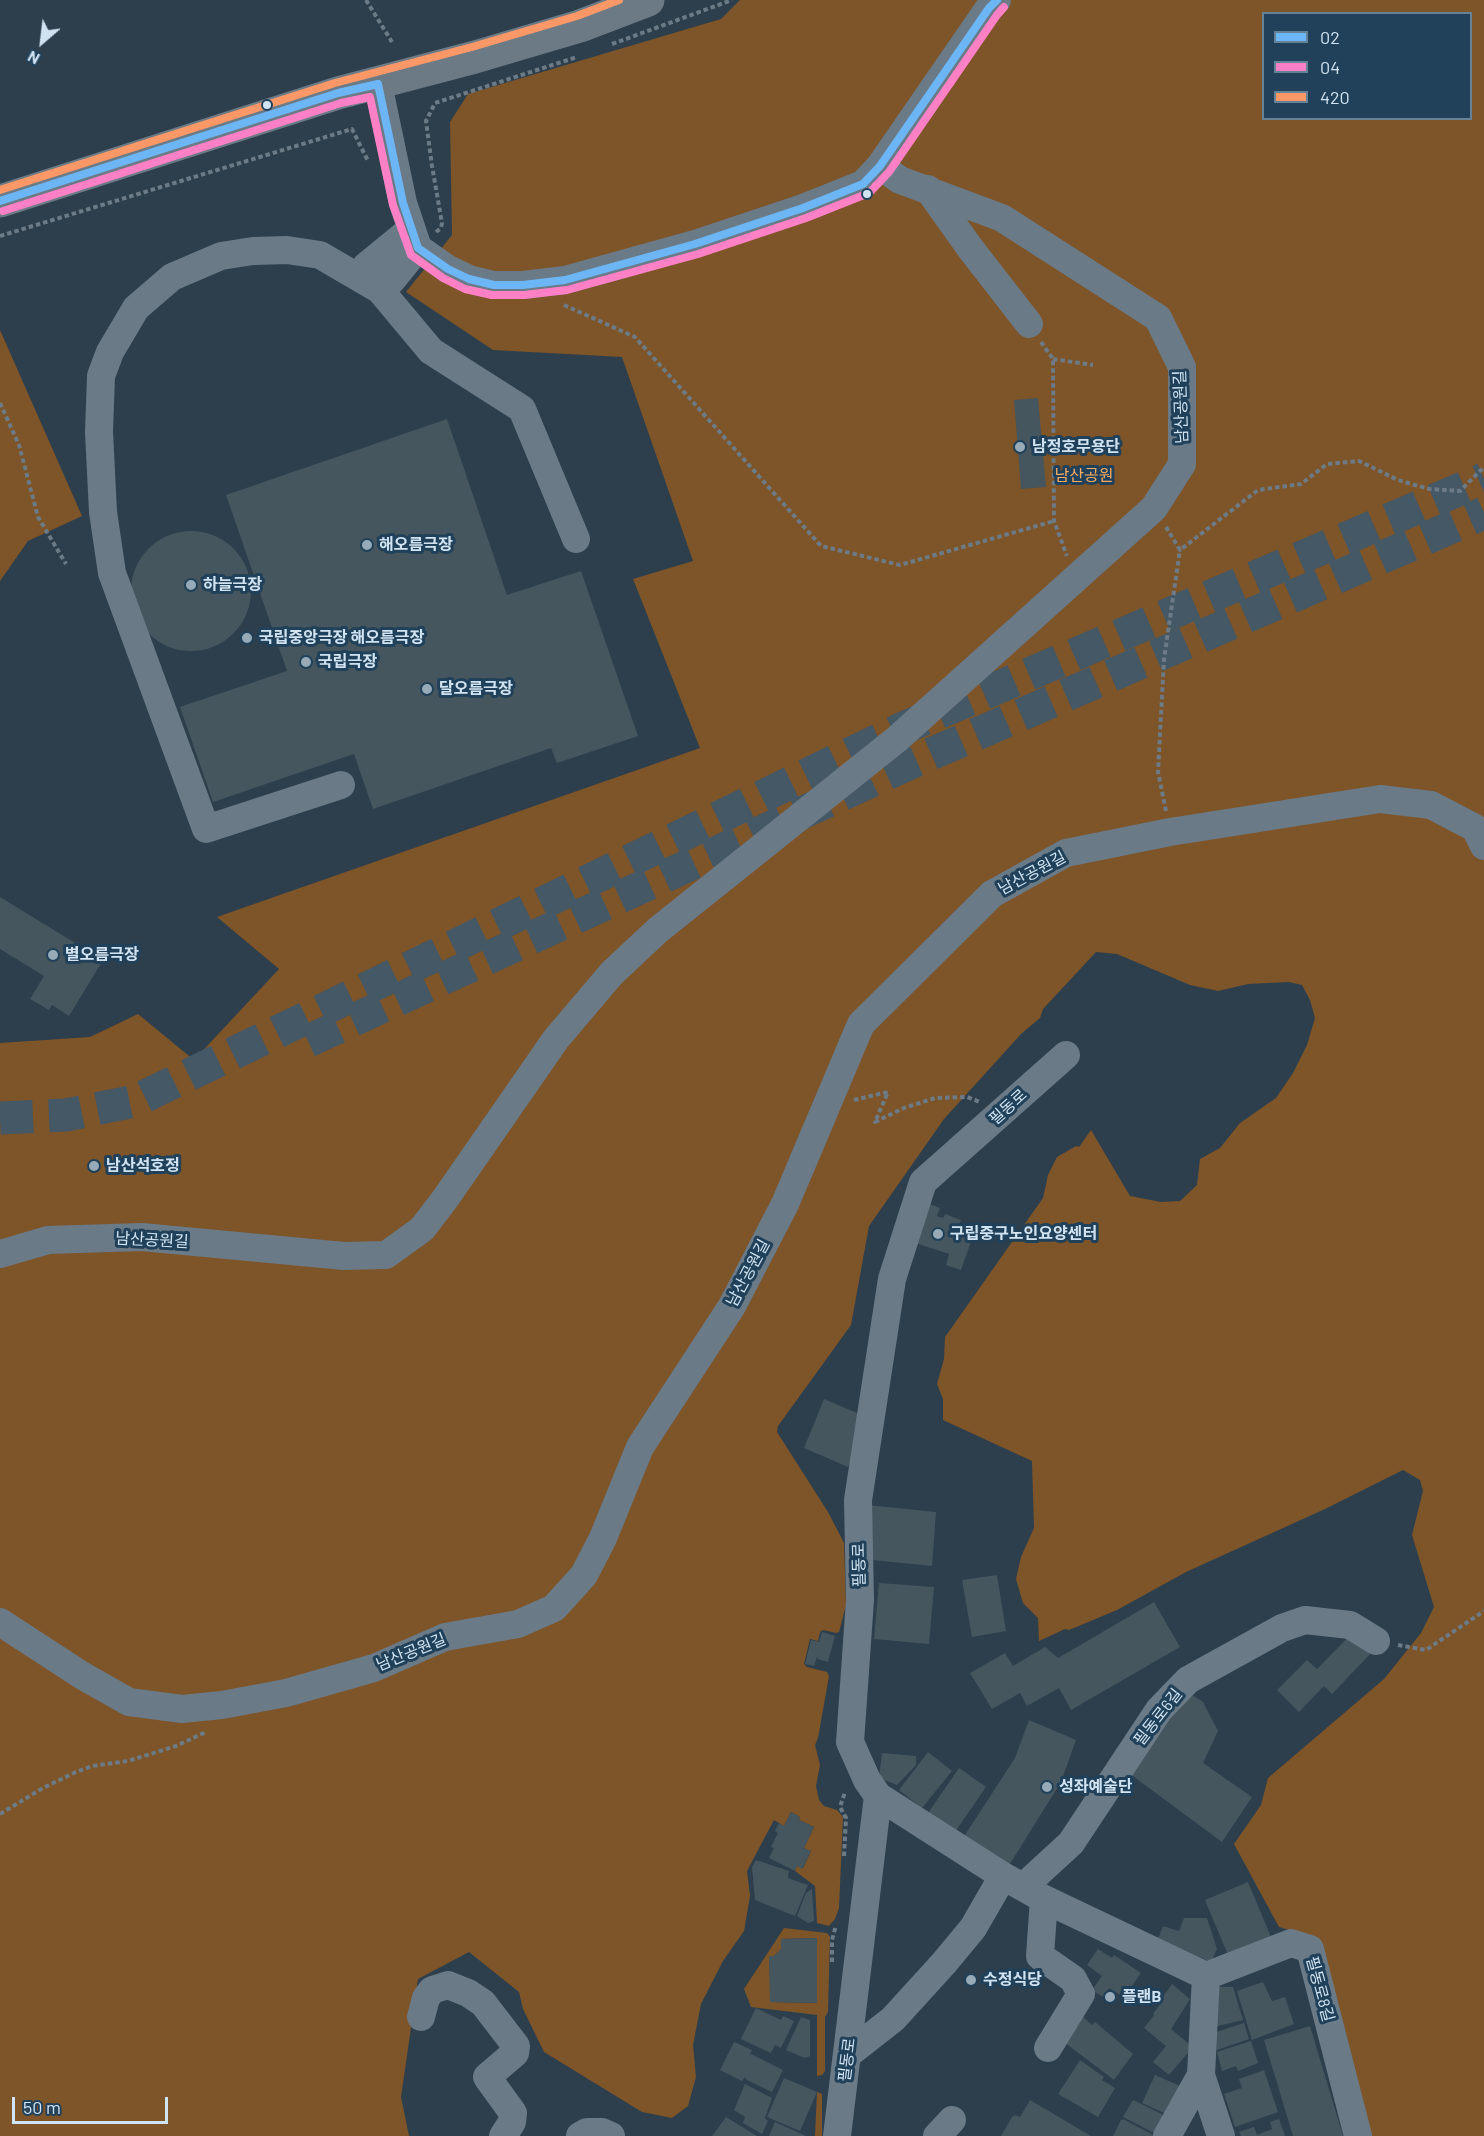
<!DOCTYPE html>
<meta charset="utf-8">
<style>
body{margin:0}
#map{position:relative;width:1484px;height:2136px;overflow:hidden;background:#2d3f4c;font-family:Barlow,sans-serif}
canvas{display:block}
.legend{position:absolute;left:1262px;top:12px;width:210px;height:108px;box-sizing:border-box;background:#204159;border:2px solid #668296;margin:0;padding:8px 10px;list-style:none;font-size:18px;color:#d0e3f2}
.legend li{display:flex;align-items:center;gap:12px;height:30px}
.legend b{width:30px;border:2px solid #668296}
.north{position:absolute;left:12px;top:12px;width:60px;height:60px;-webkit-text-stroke:4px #204159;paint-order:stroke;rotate:208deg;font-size:16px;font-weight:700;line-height:24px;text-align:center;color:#d0e3f2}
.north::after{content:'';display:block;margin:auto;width:21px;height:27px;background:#d0e3f2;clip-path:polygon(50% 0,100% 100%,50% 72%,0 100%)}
.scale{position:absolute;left:12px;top:2097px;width:156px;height:27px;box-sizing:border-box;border:3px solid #d0e3f2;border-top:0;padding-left:8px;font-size:18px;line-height:21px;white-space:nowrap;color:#d0e3f2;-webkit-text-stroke:4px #204159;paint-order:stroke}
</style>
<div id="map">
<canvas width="1484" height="2136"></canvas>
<ul class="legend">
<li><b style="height:8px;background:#6db6f5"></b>02</li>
<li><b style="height:8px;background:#ff80c5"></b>04</li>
<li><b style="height:8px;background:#fc9868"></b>420</li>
</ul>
<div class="north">N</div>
<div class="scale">50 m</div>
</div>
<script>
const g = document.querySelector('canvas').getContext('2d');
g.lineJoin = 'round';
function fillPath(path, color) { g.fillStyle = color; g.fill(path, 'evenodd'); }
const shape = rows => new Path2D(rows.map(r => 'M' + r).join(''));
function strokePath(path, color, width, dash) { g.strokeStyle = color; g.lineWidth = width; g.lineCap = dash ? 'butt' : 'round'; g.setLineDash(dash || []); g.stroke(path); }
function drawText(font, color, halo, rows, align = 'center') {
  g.font = font + ' Barlow,"Noto Sans KR",sans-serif'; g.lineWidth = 6; g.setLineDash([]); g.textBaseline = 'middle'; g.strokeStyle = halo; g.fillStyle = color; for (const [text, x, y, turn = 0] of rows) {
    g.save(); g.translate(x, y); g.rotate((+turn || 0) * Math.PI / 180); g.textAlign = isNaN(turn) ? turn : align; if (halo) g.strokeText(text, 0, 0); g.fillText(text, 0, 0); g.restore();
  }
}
fillPath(shape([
 [740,0,1484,0,1484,2136,1366,2136,1317,1938,1279,1927,1234,1844,1261,1805,1268,1778,1384,1679,1421,1633,1434,1607,1412,1535,1423,1491,1420,1480,1403,1470,1325,1509,1186,1572,1117,1610,1069,1630,1065,1629,1039,1641,1038,1618,1023,1603,1016,1579,1021,1557,1034,1528,1032,1461,943,1420,943,1399,937,1384,944,1359,945,1337,1043,1198,1048,1175,1057,1157,1076,1146,1079,1147,1091,1130,1130,1196,1161,1202,1180,1201,1197,1185,1200,1159,1220,1148,1240,1123,1276,1098,1293,1073,1307,1045,1315,1018,1310,1000,1302,985,1289,982,1248,984,1218,991,1190,985,1117,954,1096,952,1043,1009,1040,1018,1021,1034,944,1119,869,1226,851,1325,778,1426,777,1432,828,1512,844,1543,846,1605,839,1632,836,1633,823,1630,820,1632,818,1641,810,1639,804,1664,807,1667,827,1672,829,1676,818,1738,815,1745,820,1765,816,1786,819,1800,824,1806,837,1810,843,1817,839,1908,835,1919,829,1926,817,1923,815,1886,795,1871,797,1866,803,1868,811,1851,804,1848,814,1827,799,1820,800,1817,791,1812,784,1826,774,1820,747,1871,750,1896,744,1931,723,1961,701,2004,693,2045,696,2077,688,2106,672,2118,642,2112,544,2052,523,2009,519,1992,469,1952,418,1979,401,2097,409,2136,0,2136,0,1043,90,1037,138,1014,194,1060,279,969,217,917,700,748,633,579,693,561,622,357,493,350,406,292,452,235,450,122,468,94,721,19],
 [1264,14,1470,14,1470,118,1264,118],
 [0,330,82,516,28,541,0,581],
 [784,1928,827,1933,830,1937,828,2012,825,2017,825,2071,822,2075,817,2076,817,2015,751,2007,744,1989],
 [817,1938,817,2003,771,2002,769,1956,774,1956,781,1949,781,1939],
 [817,2092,822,2094,822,2136,815,2136]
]), '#7e5429');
fillPath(shape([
 [1038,398,1046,487,1021,489,1014,400],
 [447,419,507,595,581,571,638,736,557,763,551,748,373,809,354,754,213,802,180,707,287,671,226,495],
 '131 591a60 60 0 1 1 120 0a60 60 0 1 1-120 0Z',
 [0,897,103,960,69,1016,52,1005,49,1010,30,999,44,976,0,949],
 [923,1202,940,1208,937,1216,943,1218,945,1214,961,1220,957,1231,973,1236,961,1270,946,1265,949,1254,909,1241],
 [824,1399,869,1418,848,1467,804,1448],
 [867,1505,936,1512,932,1566,862,1559],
 [997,1575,1006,1631,972,1637,962,1580],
 [879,1583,934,1587,929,1644,874,1639],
 [1154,1602,1180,1647,1071,1710,1059,1688,1027,1706,1020,1693,992,1709,970,1673,1005,1653,1013,1666,1045,1647,1058,1658],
 [822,1632,835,1636,828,1662,818,1659,817,1657,814,1666,805,1664,811,1640,819,1642],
 [1353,1632,1373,1651,1332,1694,1324,1686,1299,1712,1277,1690,1307,1660,1317,1669],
 [1186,1691,1203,1702,1218,1731,1203,1763,1252,1797,1222,1842,1126,1771],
 [1029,1720,1076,1740,1061,1782,1008,1867,963,1838,1015,1758],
 [928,1752,952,1771,922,1808,899,1790],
 [882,1753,916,1756,916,1765,897,1785,879,1778],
 [959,1768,986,1787,955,1832,928,1813],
 [791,1812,800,1817,799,1820,814,1827,804,1848,811,1851,802,1869,797,1866,795,1871,769,1858,774,1848,771,1847,778,1833,775,1831,779,1823,784,1826],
 [756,1860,789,1871,788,1878,808,1885,795,1916,755,1900,752,1867],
 [1248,1882,1271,1937,1228,1955,1205,1900],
 [812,1889,814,1921,808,1923,797,1916,806,1893],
 [1184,1918,1207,1918,1217,1949,1211,1962,1158,1939,1163,1926,1179,1931],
 [817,1938,817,2003,770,2002,769,1956,774,1956,781,1949,781,1939],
 [1098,1949,1112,1958,1114,1955,1141,1973,1124,1997,1109,1988,1103,1997,1092,1990,1102,1976,1087,1965],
 [1263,1982,1272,2001,1285,1997,1294,2024,1252,2040,1237,1991],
 [1172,1984,1190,1999,1171,2029,1193,2047,1169,2075,1153,2062,1166,2046,1144,2028,1154,2015,1153,2014,1164,1999,1163,1997],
 [1215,1987,1233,1987,1243,2020,1214,2027],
 [756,2008,781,2020,783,2016,794,2021,781,2048,775,2045,771,2053,741,2039],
 [1082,2016,1092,2025,1095,2022,1133,2054,1114,2080,1060,2039],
 [801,2017,810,2020,810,2056,805,2058,786,2050],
 [1244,2023,1249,2039,1214,2051,1213,2033],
 [1310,2026,1343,2136,1293,2136,1264,2040],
 [1251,2041,1258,2063,1238,2071,1236,2066,1222,2071,1217,2052],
 [734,2042,752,2050,749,2056,751,2054,783,2070,772,2092,747,2080,745,2077,742,2081,720,2070],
 [1080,2060,1104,2077,1102,2080,1115,2088,1098,2117,1058,2094],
 [1264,2070,1278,2112,1235,2127,1224,2094,1242,2088,1239,2079],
 [1155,2075,1185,2088,1171,2116,1142,2103],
 [784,2078,817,2092,800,2131,767,2117],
 [745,2084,772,2098,765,2118,768,2121,762,2134,743,2123,745,2117,734,2110],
 [1030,2100,1091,2136,1001,2136,1012,2117,1015,2115,1020,2117],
 [1133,2100,1170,2118,1160,2136,1123,2117],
 [726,2117,757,2136,712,2136],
 [1123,2119,1155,2136,1113,2136,1121,2120],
 [1279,2119,1285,2136,1241,2136,1239,2132,1254,2127,1257,2135,1272,2129,1270,2122],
 [775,2122,806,2136,769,2136]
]), '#45565f');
strokePath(shape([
 [308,1041,908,764,1484,513],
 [0,1118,66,1115,135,1101,901,729,1484,479]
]), '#455865', 33, [33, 16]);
strokePath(shape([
 [366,0,392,42],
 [612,44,732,0],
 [436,232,441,228,442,223,432,166,426,121,435,103,577,57],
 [0,236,352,129,368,161],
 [564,305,635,337,821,546,900,565,1054,521],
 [1041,342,1053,359,1054,521,1067,556],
 [1053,359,1093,365],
 [0,403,19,445,38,517,66,564],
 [1166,527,1180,550,1258,490,1301,484,1327,464,1359,461,1398,480,1429,489,1460,491,1484,467],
 [1166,811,1158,772,1164,659,1180,550],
 [854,1100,888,1092,875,1122,904,1108,935,1098,967,1097,980,1102],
 [1398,1645,1426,1650,1484,1611],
 [0,1814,43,1788,76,1772,92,1766,128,1761,176,1746,206,1732],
 [844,1856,846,1818,840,1807,845,1792],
 [832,1962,832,1940,836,1925]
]), '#6c7b86', 4, [4.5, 3]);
strokePath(shape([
 [378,84,403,203,418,248,448,269,469,279,494,285,523,285,565,280,695,244,803,208,863,184,880,166,989,8,997,0],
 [928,189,970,248,1029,324],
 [360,278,366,266,410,230],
 [380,290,392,280,418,248],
 [341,785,206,829,112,573,103,512,99,432,101,376,110,352,136,308,172,277,221,256,253,251,287,250,320,255,380,290,431,351,522,409,576,539],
 [0,1254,48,1240,142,1237,344,1256,386,1255,422,1229,445,1199,556,1039,612,973,658,930,897,739,1154,508,1182,464,1182,367,1158,318,1002,218,900,180,880,166],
 [0,1622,83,1676,129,1702,182,1709,222,1705,286,1693,374,1668,445,1637,518,1624,554,1608,584,1575,603,1538,640,1447,732,1306,785,1204,861,1024,992,894,1066,853,1170,832,1380,799,1431,805,1475,828,1484,846],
 [878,1796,1003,1876,1044,1899,1206,1976,1291,1943,1310,1949,1358,2136],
 [1023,1887,1071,1843,1159,1710,1188,1680,1282,1628,1305,1620,1350,1625,1376,1641],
 [1044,1899,1040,1956,1073,1979,1081,1994,1048,2048],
 [421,2017,426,1998,432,1990,448,1985,468,1993,483,2003,516,2046,515,2053,487,2077,513,2113,512,2122,503,2136],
 [847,2055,893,2019,944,1963,973,1928,1003,1876],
 [1201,2075,1221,2136],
 [580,2136,587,2132,602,2132,611,2136],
 [837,2136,878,1796,867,1780,850,1742,860,1600,858,1500,892,1279,923,1182,1066,1055],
 [937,2136,952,2120],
 [1167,2136,1201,2075,1206,1976]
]), '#6a7a87', 28);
strokePath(shape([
 [0,201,338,93,475,57,580,26,648,0]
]), '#6c7a86', 33);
strokePath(shape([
 [0,201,338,93,378,84,403,203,418,248,448,269,469,279,494,285,523,285,565,280,695,244,803,208,863,184,880,166,989,8,997,0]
]), '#6db6f5', 8);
strokePath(shape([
 [3,211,341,103,370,97,393,205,411,255,443,278,465,289,492,295,524,295,567,290,698,254,806,218,869,193,889,172,997,15,1004,7]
]), '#ff80c5', 8);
strokePath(shape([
 [0,190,335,83,472,47,577,16,619,0]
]), '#fc9868', 8);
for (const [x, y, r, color] of [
 [267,105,5,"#d0e3f2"],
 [867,194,5,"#d0e3f2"],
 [1020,447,6,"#97aab8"],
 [367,545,6,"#97aab8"],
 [191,585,6,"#97aab8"],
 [247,638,6,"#97aab8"],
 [306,662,6,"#97aab8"],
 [427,689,6,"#97aab8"],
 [53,955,6,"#97aab8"],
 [94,1166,6,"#97aab8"],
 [938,1234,6,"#97aab8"],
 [1047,1787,6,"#97aab8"],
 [971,1980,6,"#97aab8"],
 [1110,1997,6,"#97aab8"]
]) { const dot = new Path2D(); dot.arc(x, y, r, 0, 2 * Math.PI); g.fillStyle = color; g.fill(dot); strokePath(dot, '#204159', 2); }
drawText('16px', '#d0e3f2', '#204159', [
 ["남산공원길",1181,407,-92],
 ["남산공원길",1032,873,-28],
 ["필동로",1008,1107,-42],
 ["남산공원길",152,1240,3],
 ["남산공원길",748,1273,-62],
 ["필동로",859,1565,-91],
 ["남산공원길",411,1652,-22],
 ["필동로6길",1158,1717,-52],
 ["필동로8길",1320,1989,75],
 ["필동로",847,2060,-83]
]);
drawText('bold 16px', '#d0e3f2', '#204159', [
 ["남정호무용단",1032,447],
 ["해오름극장",379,545],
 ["하늘극장",203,585],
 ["국립중앙극장 해오름극장",259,638],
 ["국립극장",318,662],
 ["달오름극장",439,689],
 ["별오름극장",65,955],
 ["남산석호정",106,1166],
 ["구립중구노인요양센터",950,1234],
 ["성좌예술단",1059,1787],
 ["수정식당",983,1980],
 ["플랜B",1122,1997]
], 'left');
drawText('16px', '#faac63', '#204159', [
 ["남산공원",1084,476]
]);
</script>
